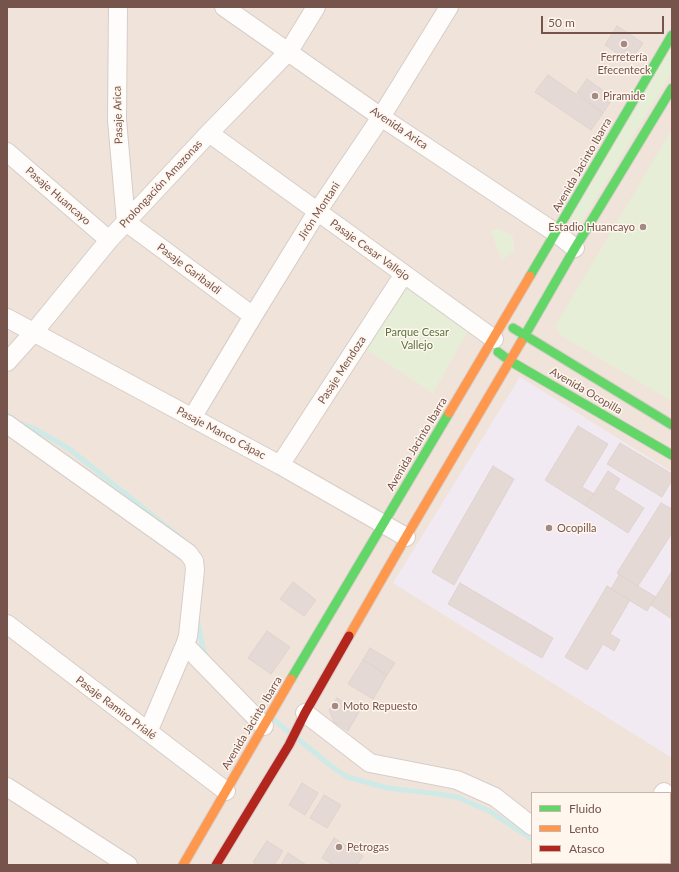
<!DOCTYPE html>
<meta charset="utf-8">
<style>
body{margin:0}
#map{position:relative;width:679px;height:872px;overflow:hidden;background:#f7f2ec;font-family:Lato,sans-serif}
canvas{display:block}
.frame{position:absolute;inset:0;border:8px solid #76544c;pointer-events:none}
.legend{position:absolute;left:531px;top:792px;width:140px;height:72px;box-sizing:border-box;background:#fff6ee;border:1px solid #c8b5ad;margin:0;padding:5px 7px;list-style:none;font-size:12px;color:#76544c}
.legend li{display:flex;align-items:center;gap:8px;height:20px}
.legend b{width:20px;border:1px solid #c8b5ad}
.scale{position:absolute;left:541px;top:16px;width:123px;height:18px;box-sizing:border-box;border:2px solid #76544c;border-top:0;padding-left:5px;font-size:12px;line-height:14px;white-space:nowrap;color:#76544c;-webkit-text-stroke:3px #fff6ee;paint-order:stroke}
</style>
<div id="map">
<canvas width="679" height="872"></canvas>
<div class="frame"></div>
<ul class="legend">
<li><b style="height:5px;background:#63d668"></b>Fluido</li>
<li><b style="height:5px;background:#ff974d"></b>Lento</li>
<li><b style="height:5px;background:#b3261e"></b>Atasco</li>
</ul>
<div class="scale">50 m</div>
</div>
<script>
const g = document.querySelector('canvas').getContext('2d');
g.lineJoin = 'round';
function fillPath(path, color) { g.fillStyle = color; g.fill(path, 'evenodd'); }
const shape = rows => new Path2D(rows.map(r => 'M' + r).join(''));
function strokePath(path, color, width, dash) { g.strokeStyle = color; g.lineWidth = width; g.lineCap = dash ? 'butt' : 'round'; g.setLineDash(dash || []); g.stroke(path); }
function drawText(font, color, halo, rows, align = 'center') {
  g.font = font + ' Lato,sans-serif'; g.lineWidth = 3; g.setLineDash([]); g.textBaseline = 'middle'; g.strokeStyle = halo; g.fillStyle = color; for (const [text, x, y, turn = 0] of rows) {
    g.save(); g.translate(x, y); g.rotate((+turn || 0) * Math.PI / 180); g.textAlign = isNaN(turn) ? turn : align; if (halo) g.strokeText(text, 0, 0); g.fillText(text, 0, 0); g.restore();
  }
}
fillPath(shape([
 [7,7,672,7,672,865,7,865],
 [532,793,670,793,670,863,532,863]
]), '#f0e3da');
fillPath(shape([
 [520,377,672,472,672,758,393,583]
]), '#f2eaf3');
fillPath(shape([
 [672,42,672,72,580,225,567,217],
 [672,129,672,401,560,335,556,325],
 [497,228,513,236,514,251,502,260,491,232],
 [407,287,469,329,433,393,364,348]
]), '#e7eed7');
strokePath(shape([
 [7,414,18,423,33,428,68,448,182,539],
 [197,618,203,649,207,658],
 [273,719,290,733],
 [298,739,331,766,347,777,388,788,438,794,457,797,489,811,532,839],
 [563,863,566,865]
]), '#ceeae7', 5);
const building = shape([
 [617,26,643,43,630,62,605,45,617,26],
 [548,75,603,113,591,130,535,92,548,75],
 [587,79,613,98,603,113,577,93,587,79],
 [578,426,608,444,582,487,594,494,586,506,545,480,578,426],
 [620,443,672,474,672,480,662,497,607,464,620,443],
 [493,466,514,479,454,585,432,572,493,466],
 [608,471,620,479,614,489,644,508,628,533,586,506,608,471],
 [661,503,672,509,672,533,638,586,617,573,661,503],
 [672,571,672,619,651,605,672,571],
 [619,575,656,597,647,611,611,589,619,575],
 [293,582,316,600,304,616,280,599,293,582],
 [460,583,553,638,542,658,448,604,460,583],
 [607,586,630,600,610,634,620,640,614,651,603,644,587,670,565,657,607,586],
 [267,631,290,647,271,674,248,658,267,631],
 [370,648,395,663,387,675,363,660,370,648],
 [363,660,387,675,373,699,348,684,363,660],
 [337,698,359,712,348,731,334,722,329,710,337,698],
 [302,783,318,793,305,815,289,805,302,783],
 [324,795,341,805,327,828,310,818,324,795],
 [334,838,363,856,357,865,333,865,322,858,334,838],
 [267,841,283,851,274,865,257,865,253,862,267,841],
 [288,853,305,864,304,865,281,865,288,853]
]);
fillPath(building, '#e4d9d4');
strokePath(building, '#e0d4ce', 1);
const street = shape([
 [118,7,117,120,126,222,253,316],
 [224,7,381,117,556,233,575,248],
 [209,133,494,339],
 [7,152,109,240],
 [7,318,280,465,406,537],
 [7,362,34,332,109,240,209,133,289,51,316,7],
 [192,418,253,316,317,212,381,117,449,7],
 [7,424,188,553,194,561,195,570,188,636,185,645,264,726],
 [280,465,404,274],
 [7,624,226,791],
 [305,713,370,763,457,780,495,797,532,826],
 [148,732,185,645],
 [7,787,128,865],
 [663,793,664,792],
 [579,863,582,865],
 [605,865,607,863]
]);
const fast = shape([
 [530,276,672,35],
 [513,328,672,425],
 [521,342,575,248,672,88],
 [498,352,510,361,672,455],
 [291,679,449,413]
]);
const slow = shape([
 [449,413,530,276],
 [349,636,406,537,521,342],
 [183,865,291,679]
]);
const jam = shape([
 [216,865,289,745,305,713,349,636]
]);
strokePath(street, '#d6cdc8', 20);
strokePath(fast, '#d8ceca', 11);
strokePath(slow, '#d8ceca', 11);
strokePath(jam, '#d8ceca', 11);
strokePath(street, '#fefdfc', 18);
strokePath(fast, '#63d668', 9);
strokePath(slow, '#ff974d', 9);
strokePath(jam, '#b3261e', 9);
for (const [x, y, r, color] of [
 [624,44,4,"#a38b84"],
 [595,96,4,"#a38b84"],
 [643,227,4,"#a38b84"],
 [549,528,4,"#a38b84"],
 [335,706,4,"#a38b84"],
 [339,847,4,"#a38b84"]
]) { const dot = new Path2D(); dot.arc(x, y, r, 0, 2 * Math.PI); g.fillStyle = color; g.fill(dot); strokePath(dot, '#fff6ee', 1.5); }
drawText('11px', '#76544c', '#fff6ee', [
 ["Ferretería",624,57,"center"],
 ["Efecenteck",624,70,"center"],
 ["Piramide",603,96],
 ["Estadio Huancayo",635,227,"right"],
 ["Ocopilla",557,528],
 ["Moto Repuesto",343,706],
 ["Petrogas",347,847]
], 'left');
drawText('11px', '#76544c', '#fff6ee', [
 ["Pasaje Arica",118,115,-92],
 ["Avenida Arica",399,128,34],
 ["Avenida Jacinto Ibarra",582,165,-60],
 ["Prolongación Amazonas",161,184,-47],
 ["Pasaje Huancayo",58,196,41],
 ["Jirón Montani",319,211,-57],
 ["Pasaje Cesar Vallejo",370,250,36],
 ["Pasaje Garibaldi",189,269,37],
 ["Pasaje Mendoza",342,370,-57],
 ["Avenida Ocopilla",586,391,30],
 ["Pasaje Manco Cápac",221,433,28],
 ["Avenida Jacinto Ibarra",417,444,-59],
 ["Pasaje Ramiro Prialé",116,708,37],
 ["Avenida Jacinto Ibarra",252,723,-59]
]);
drawText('11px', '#597541', '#fff6ee', [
 ["Parque Cesar",417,332],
 ["Vallejo",417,345]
]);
</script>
